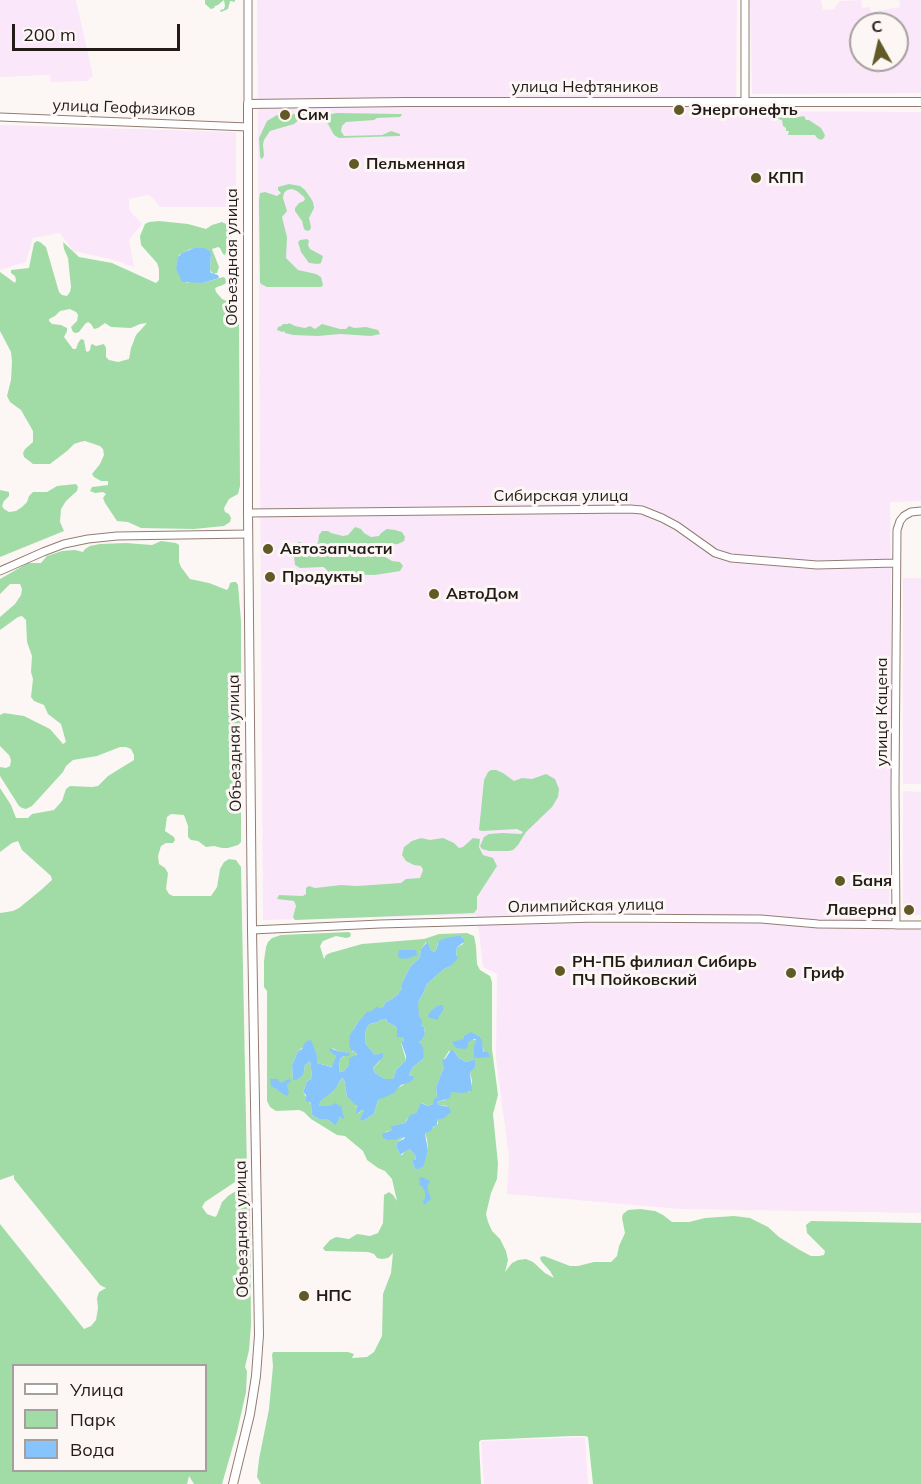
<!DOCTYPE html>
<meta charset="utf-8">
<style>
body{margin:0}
#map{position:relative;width:921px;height:1484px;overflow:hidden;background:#fcf7f5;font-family:Mulish,sans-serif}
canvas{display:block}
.legend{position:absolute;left:12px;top:1364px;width:195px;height:108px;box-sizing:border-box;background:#fcf7f5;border:2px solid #a59f9d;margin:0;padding:8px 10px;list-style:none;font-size:18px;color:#231b18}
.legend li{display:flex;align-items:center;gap:12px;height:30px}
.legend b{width:30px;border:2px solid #a59f9d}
.north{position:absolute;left:849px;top:12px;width:60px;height:60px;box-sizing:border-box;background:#fcf7f5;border:2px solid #a59f9d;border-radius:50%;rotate:352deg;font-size:16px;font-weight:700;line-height:24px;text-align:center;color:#231b18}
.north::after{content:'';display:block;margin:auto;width:21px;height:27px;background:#615926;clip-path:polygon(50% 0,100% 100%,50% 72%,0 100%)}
.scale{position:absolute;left:12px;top:24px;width:168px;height:27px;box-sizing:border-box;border:3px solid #231b18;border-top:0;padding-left:8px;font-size:18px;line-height:21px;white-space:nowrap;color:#231b18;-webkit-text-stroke:4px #fcf7f5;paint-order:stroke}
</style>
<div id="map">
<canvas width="921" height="1484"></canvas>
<ul class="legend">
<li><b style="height:8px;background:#fff"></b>Улица</li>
<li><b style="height:16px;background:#a1dca7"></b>Парк</li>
<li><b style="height:16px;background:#87c4fc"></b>Вода</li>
</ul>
<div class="north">С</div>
<div class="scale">200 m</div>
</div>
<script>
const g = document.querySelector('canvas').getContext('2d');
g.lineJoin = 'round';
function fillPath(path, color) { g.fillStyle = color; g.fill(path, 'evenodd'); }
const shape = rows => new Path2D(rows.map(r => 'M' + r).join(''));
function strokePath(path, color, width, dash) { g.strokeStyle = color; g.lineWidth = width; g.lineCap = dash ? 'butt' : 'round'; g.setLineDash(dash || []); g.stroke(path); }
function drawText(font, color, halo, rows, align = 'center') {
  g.font = font + ' Mulish,sans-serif'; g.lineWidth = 6; g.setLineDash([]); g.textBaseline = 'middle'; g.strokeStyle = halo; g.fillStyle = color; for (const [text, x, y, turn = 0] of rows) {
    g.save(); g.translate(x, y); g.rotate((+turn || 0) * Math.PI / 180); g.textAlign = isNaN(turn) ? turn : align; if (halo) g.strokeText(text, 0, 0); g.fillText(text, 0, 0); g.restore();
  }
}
fillPath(shape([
 [0,0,76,0,93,76,87,81,51,82,50,75,0,77],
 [257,0,737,0,736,111,921,112,921,501,890,502,892,669,889,930,921,930,921,1213,681,1209,507,1194,509,1158,496,1058,497,974,483,967,477,915,263,920],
 [750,0,821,0,823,10,834,9,840,1,861,0,862,8,870,7,871,12,900,7,899,0,921,0,921,93,752,94],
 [861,24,897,24,897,60,861,60],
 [0,125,236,132,236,207,160,207,152,197,148,195,129,199,129,210,142,224,129,239,134,267,111,259,73,251,60,233,33,238,26,262,0,270],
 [903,578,921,578,921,784,903,784],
 [903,791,921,792,921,915,903,915],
 [585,1437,588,1484,484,1484,481,1441]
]), '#fae8fa');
fillPath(shape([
 [205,0,235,0,235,2,230,1,228,9,221,12,220,10,224,9,225,6,224,0,218,5,215,6,214,8,211,9,205,4],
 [788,112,795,113,799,117,804,116,806,120,809,120,821,128,825,135,824,138,821,140,817,138,815,135,788,135,789,131,786,131,786,128,783,126,782,120,775,118,783,117],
 [296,113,303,113,309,116,309,119,299,120,294,124,270,131,264,140,263,145,264,155,263,158,261,159,260,156,259,138,267,121,277,115,287,117],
 [337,113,401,114,402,115,400,117,377,118,374,120,346,122,342,126,341,131,344,136,382,135,391,131,400,134,400,136,339,138,334,135,328,124,320,116],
 [289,184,300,186,305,190,310,197,313,202,314,208,309,218,311,227,310,230,307,231,304,229,302,221,295,211,295,208,299,203,304,201,305,199,304,197,297,191,292,189,287,190,284,193,283,198,287,211,282,217,287,237,286,258,298,270,316,274,321,277,323,285,321,287,267,287,261,284,260,282,259,200,260,193,265,192,277,196,281,193,278,190,278,187],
 [159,221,188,224,206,229,212,225,222,222,228,225,231,230,231,236,225,255,223,254,220,248,218,247,212,249,219,267,217,273,213,274,210,270,211,254,199,248,190,249,179,255,176,267,187,283,192,281,203,283,223,277,225,278,226,282,225,284,215,288,216,292,222,299,229,302,232,300,229,295,231,290,237,292,238,296,237,307,239,324,240,486,238,494,229,499,224,508,225,512,229,514,231,518,230,522,224,526,194,529,141,528,128,522,117,521,105,503,103,498,106,494,103,492,95,493,90,491,92,487,108,485,108,481,101,481,94,477,92,474,100,464,104,455,103,449,100,446,85,441,80,442,74,444,67,451,50,464,33,464,24,457,23,453,25,449,33,442,33,431,21,410,10,402,7,396,11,380,12,362,11,352,0,331,0,272,15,283,16,280,15,276,11,273,11,270,29,268,34,243,37,241,40,242,46,247,59,292,62,295,67,296,70,292,71,287,68,258,64,249,63,242,79,257,112,263,156,283,159,280,159,269,157,263,141,245,140,236,145,224,149,222],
 [70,309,76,312,78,315,77,321,71,327,73,332,76,333,79,332,85,324,88,322,91,324,94,329,98,328,105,323,111,327,131,328,140,324,147,323,136,335,131,348,129,359,118,362,109,360,106,357,106,348,104,344,96,346,92,344,91,345,90,350,88,352,86,351,84,340,81,339,78,343,76,349,73,349,64,337,67,331,67,328,61,325,52,324,49,321,49,319,55,316,60,311],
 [307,239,309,241,308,245,310,249,323,256,321,263,318,264,309,263,301,252,298,242,300,240],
 [289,323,295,326,305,328,310,326,315,329,322,324,340,329,346,329,349,326,354,328,366,327,378,330,380,334,371,336,340,334,318,336,293,335,285,333,284,331,282,332,277,330,278,327,281,326,283,324,288,324],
 [76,484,78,487,77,491,66,501,61,509,60,522,64,531,0,557,0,490,9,492,9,496,4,501,2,506,4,509,9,512,16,511,22,507,27,502,29,496,33,492,47,492,57,486],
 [355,527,361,529,364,533,371,537,379,536,381,533,387,529,395,530,402,532,405,537,404,541,398,544,383,545,378,548,379,553,392,561,400,562,403,566,400,571,375,575,330,574,325,568,323,567,300,568,295,565,294,557,291,555,290,551,296,549,298,542,313,545,318,543,319,535,322,531,328,531,331,533,343,536,348,535],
 [161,541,176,543,179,545,179,562,181,567,190,579,209,583,227,590,229,587,230,583,233,582,236,582,238,585,241,621,241,842,238,845,228,848,222,848,214,846,206,847,198,841,191,840,188,837,188,826,184,815,171,814,167,817,165,831,174,837,175,840,173,843,166,843,161,846,158,856,159,864,165,868,168,873,166,889,169,894,173,896,211,896,217,887,220,869,224,862,229,859,236,860,241,867,247,1171,244,1176,205,1202,202,1207,207,1214,215,1217,217,1215,222,1202,228,1196,242,1187,245,1186,248,1187,250,1207,251,1325,249,1350,245,1367,247,1371,246,1392,237,1432,222,1484,194,1484,189,1476,187,1484,0,1484,0,1224,84,1329,91,1326,96,1320,98,1308,97,1298,99,1292,106,1288,100,1285,14,1179,14,1175,0,1180,0,913,13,911,19,908,41,890,52,880,51,876,22,850,18,841,12,843,0,852,0,788,11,805,16,818,28,818,32,814,54,810,62,801,66,789,70,786,92,787,98,786,108,776,134,760,134,755,131,749,126,747,120,747,97,756,73,760,66,766,63,772,32,806,26,809,22,808,19,806,0,776,0,767,6,768,10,766,11,760,9,755,0,746,0,715,4,713,24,716,50,729,63,744,66,742,61,724,48,714,44,705,34,701,31,697,33,679,31,672,32,656,27,642,26,620,22,616,18,617,0,630,0,617,15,604,21,595,22,589,20,584,10,584,0,594,0,579,28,563,41,563,47,556,62,551,75,550,83,552,85,549,90,546,100,544,126,543,152,545],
 [14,1366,206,1366,206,1470,14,1470],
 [491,770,496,770,503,773,514,781,522,778,532,779,546,774,555,779,559,789,558,797,552,807,526,832,518,845,513,850,509,851,489,851,482,849,480,846,484,837,489,834,503,833,521,834,523,832,517,829,482,831,479,830,484,780,488,772],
 [421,838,430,840,443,838,454,843,459,848,463,847,473,838,480,839,479,847,483,855,493,858,497,866,477,897,477,909,474,913,295,920,293,917,296,906,294,901,277,899,279,895,303,896,306,894,306,888,309,886,315,888,341,885,357,886,401,883,406,879,420,878,423,870,421,866,414,865,406,861,402,855,404,847,412,841],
 [349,932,351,934,350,937,346,938,336,936,323,941,320,946,324,959,326,955,330,953,362,944,424,939,439,934,467,933,474,936,476,946,477,964,480,970,490,976,492,982,492,1049,498,1095,493,1114,498,1164,497,1179,491,1193,486,1214,488,1222,492,1231,500,1239,506,1251,508,1260,505,1272,512,1263,518,1260,526,1259,533,1262,545,1273,554,1278,550,1271,541,1261,540,1257,544,1256,570,1266,578,1266,594,1262,611,1262,617,1256,619,1246,625,1233,622,1218,623,1214,628,1210,640,1209,655,1211,663,1215,672,1222,689,1222,705,1218,734,1216,750,1218,768,1227,779,1237,798,1249,811,1256,819,1256,824,1255,825,1251,807,1233,806,1225,811,1221,921,1223,921,1484,593,1484,588,1437,585,1436,572,1436,481,1440,479,1442,481,1484,261,1484,257,1477,259,1459,269,1409,273,1366,272,1355,273,1352,348,1352,354,1354,352,1358,367,1357,374,1352,382,1336,383,1294,391,1273,393,1253,388,1258,382,1259,377,1258,374,1254,368,1252,325,1251,323,1248,330,1240,336,1237,349,1239,357,1234,370,1236,378,1233,383,1223,384,1195,389,1192,393,1195,397,1201,392,1179,385,1171,378,1168,367,1160,363,1151,345,1136,337,1135,311,1119,304,1112,299,1110,276,1111,270,1107,267,1101,267,991,264,987,264,961,266,947,268,942,272,938,281,935],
 [456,936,461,936,464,939,463,944,457,947,456,957,451,966,444,969,427,984,423,994,418,1002,418,1017,421,1025,424,1027,425,1032,423,1039,419,1041,424,1058,413,1067,409,1075,413,1076,403,1085,378,1100,374,1114,363,1121,361,1118,364,1110,362,1110,358,1114,356,1104,347,1097,344,1079,342,1078,339,1083,321,1101,319,1105,321,1106,339,1106,341,1116,338,1118,336,1125,330,1121,325,1119,319,1119,315,1117,312,1115,311,1105,303,1092,307,1081,311,1079,312,1076,310,1061,305,1065,304,1071,293,1079,292,1065,298,1051,302,1048,314,1049,317,1055,317,1063,333,1067,336,1056,332,1048,338,1051,349,1053,340,1059,339,1071,341,1072,344,1071,357,1056,355,1052,352,1051,353,1030,358,1022,367,1013,382,1008,386,1002,392,999,398,994,402,988,402,983,410,967,420,957,421,949,426,942,431,950,434,952,436,950,438,943],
 [480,1037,484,1052,474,1054,476,1040,470,1040,468,1043,462,1040],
 [449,1051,454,1051,459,1058,466,1062,474,1059,470,1072,472,1081,470,1092,451,1092,445,1100,437,1102,439,1105,447,1106,446,1116,437,1120,438,1124,425,1133,427,1139,428,1151,422,1167,415,1170,412,1160,416,1160,415,1155,409,1149,407,1149,402,1155,400,1155,396,1146,397,1142,405,1137,399,1137,385,1132,393,1130,392,1126,405,1123,407,1119,416,1113,422,1103,428,1106,433,1104,437,1097,436,1087,444,1067,444,1059],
 [385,1018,387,1022,395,1026,404,1040,404,1042,401,1043,406,1060,396,1070,394,1077,392,1079,385,1079,375,1073,373,1068,380,1061,365,1043,366,1029,370,1024,378,1022,382,1019]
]), '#a1dca7');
fillPath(shape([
 [194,248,204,248,210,251,211,254,210,270,211,273,218,275,219,278,203,283,182,282,177,271,176,267,178,257,182,253],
 [456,936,461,936,464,939,464,942,457,947,456,955,458,958,451,966,444,969,427,984,423,994,418,1002,419,1017,422,1020,421,1025,424,1027,425,1033,423,1039,419,1042,423,1047,424,1058,413,1067,409,1075,413,1076,414,1078,410,1082,401,1085,394,1093,378,1100,374,1114,363,1121,360,1119,364,1110,362,1110,357,1114,356,1114,357,1106,347,1097,344,1079,342,1078,335,1089,321,1101,319,1105,321,1106,329,1106,336,1103,339,1106,341,1105,344,1118,342,1119,340,1116,336,1125,335,1125,330,1121,325,1119,319,1119,315,1117,312,1115,311,1105,310,1102,306,1102,306,1095,303,1092,307,1081,311,1079,312,1076,310,1061,305,1065,304,1071,302,1076,296,1080,293,1080,292,1065,298,1051,302,1049,304,1044,307,1041,311,1040,317,1055,317,1063,332,1067,336,1056,331,1052,329,1048,338,1051,350,1053,349,1056,344,1056,340,1059,339,1071,341,1072,344,1071,349,1065,349,1058,357,1055,355,1052,351,1050,349,1044,350,1035,358,1022,367,1012,372,1011,376,1007,382,1008,386,1002,392,999,398,994,402,988,402,983,410,967,420,957,421,949,427,942,431,950,434,952,436,950,439,941,443,939],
 [382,1019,386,1019,387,1022,395,1026,397,1029,397,1037,402,1037,404,1040,404,1042,401,1042,406,1056,406,1060,396,1070,394,1077,392,1079,385,1079,375,1073,373,1068,383,1057,383,1053,375,1055,365,1043,366,1029,370,1024,378,1022],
 [399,950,416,950,417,955,406,959,399,958,398,955],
 [441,1005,443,1005,443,1010,437,1020,428,1017,429,1013,437,1006],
 [471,1032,480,1037,482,1041,483,1050,484,1052,488,1052,490,1057,477,1058,474,1057,474,1046,476,1040,475,1039,470,1041,468,1043,468,1047,465,1049,456,1048,452,1042,464,1039,464,1036],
 [451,1050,454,1051,459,1058,466,1062,474,1059,475,1061,475,1067,470,1072,472,1091,463,1093,451,1092,450,1098,437,1102,439,1105,449,1107,451,1112,444,1118,437,1120,437,1125,433,1127,431,1131,425,1133,428,1151,423,1167,415,1170,412,1160,416,1160,415,1155,409,1149,400,1155,396,1146,397,1142,404,1139,405,1137,400,1137,397,1139,388,1140,383,1138,382,1134,392,1130,391,1126,405,1123,410,1115,416,1113,421,1103,428,1106,433,1104,434,1099,437,1097,436,1087,444,1067,442,1060,445,1059],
 [270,1079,278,1079,280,1083,289,1079,291,1081,287,1085,289,1093,287,1096,280,1092,275,1088,271,1086],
 [422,1177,430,1181,427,1187,431,1199,424,1205,423,1202,425,1198,425,1191,423,1189,422,1186,419,1186,420,1185,419,1184,420,1182,419,1178]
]), '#87c4fc');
const minor = shape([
 [248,0,248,104],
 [745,101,745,0],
 [0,117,248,127],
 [248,513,630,509,642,510,662,518,677,526,715,553,731,558,817,565,896,563],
 [0,571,43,552,64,544,88,539,117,536,248,534],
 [896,925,895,789,897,530,900,521,904,516,911,512,921,511],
 [252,930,380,924,597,918,761,919,818,924,921,925]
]);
const tertiary = shape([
 [233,1484,250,1414,256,1376,259,1335,252,930,248,513,248,104,406,102,921,102]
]);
strokePath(minor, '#927d74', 9);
strokePath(tertiary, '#927d74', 10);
strokePath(minor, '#fff', 7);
strokePath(tertiary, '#fff', 8);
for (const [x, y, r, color] of [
 [679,110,6,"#615926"],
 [285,115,6,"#615926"],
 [354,164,6,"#615926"],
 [756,178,6,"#615926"],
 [268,549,6,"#615926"],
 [270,577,6,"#615926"],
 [434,594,6,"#615926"],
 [840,881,6,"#615926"],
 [909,910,6,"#615926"],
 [560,971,6,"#615926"],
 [791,973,6,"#615926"],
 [304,1296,6,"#615926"]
]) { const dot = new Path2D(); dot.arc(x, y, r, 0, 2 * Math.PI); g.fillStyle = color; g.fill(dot); strokePath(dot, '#fcf7f5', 2); }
drawText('16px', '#231b18', '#fcf7f5', [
 ["улица Нефтяников",585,87],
 ["улица Геофизиков",124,108,2],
 ["Объездная улица",232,257,-90],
 ["Сибирская улица",561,496],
 ["улица Кацена",882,712,-90],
 ["Объездная улица",235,743,-91],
 ["Олимпийская улица",586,906,-1],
 ["Объездная улица",242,1229,-91]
]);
drawText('bold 16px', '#231b18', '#fcf7f5', [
 ["Энергонефть",691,110],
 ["Сим",297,115],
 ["Пельменная",366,164],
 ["КПП",768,178],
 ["Автозапчасти",280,549],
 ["Продукты",282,577],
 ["АвтоДом",446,594],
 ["Баня",852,881],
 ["Лаверна",897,910,"right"],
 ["РН-ПБ филиал Сибирь",572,962],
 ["ПЧ Пойковский",572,980],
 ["Гриф",803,973],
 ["НПС",316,1296]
], 'left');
</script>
